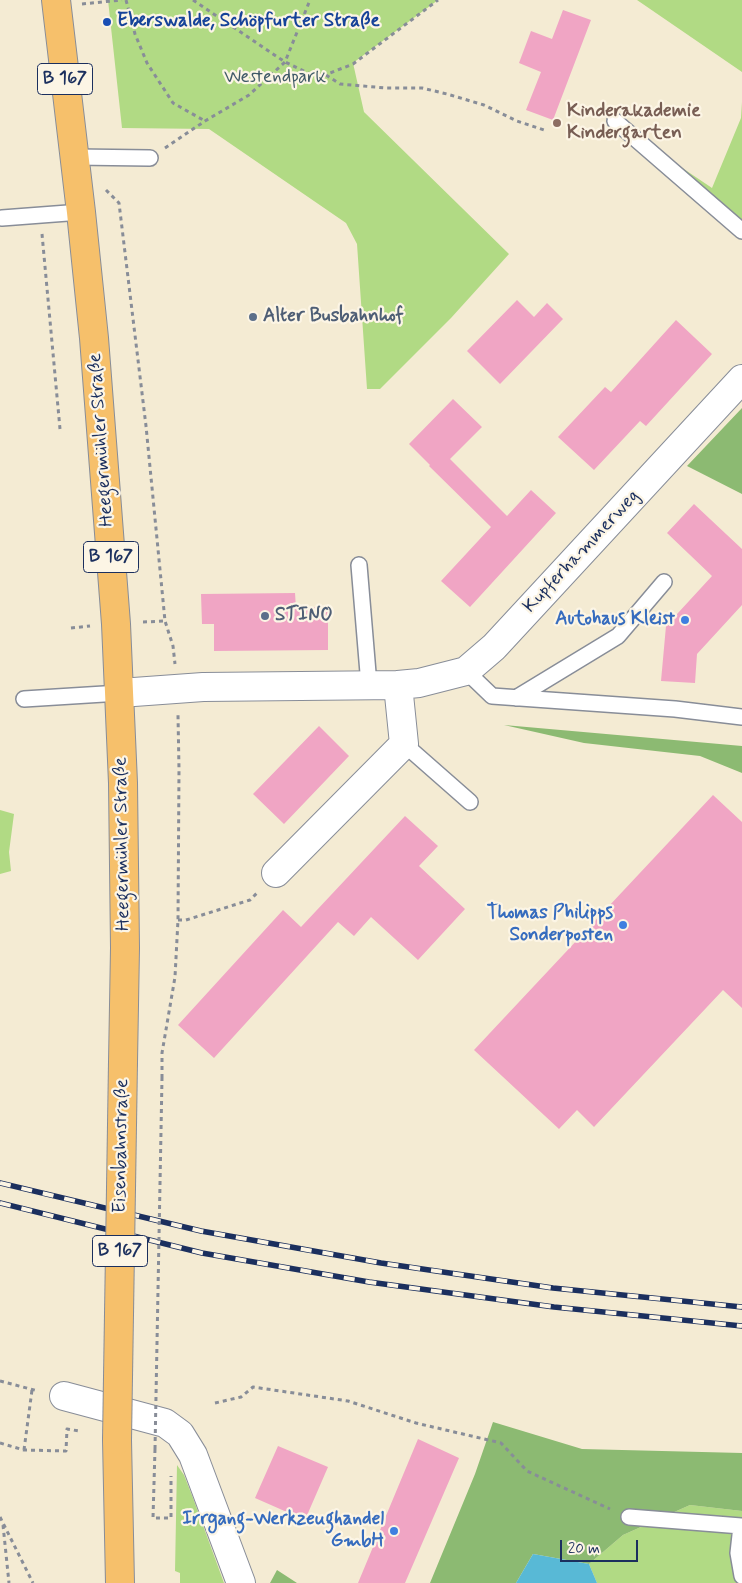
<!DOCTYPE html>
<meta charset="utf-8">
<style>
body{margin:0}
#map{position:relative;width:742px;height:1583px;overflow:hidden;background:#f4ebd3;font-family:Mynerve,sans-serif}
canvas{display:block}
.scale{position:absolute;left:560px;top:1540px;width:78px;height:22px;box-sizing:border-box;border:2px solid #1b2f5e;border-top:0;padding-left:6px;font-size:15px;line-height:18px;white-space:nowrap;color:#1b2f5e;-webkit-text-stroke:4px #fcf5e5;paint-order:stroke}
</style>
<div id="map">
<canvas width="742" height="1583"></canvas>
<div class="scale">20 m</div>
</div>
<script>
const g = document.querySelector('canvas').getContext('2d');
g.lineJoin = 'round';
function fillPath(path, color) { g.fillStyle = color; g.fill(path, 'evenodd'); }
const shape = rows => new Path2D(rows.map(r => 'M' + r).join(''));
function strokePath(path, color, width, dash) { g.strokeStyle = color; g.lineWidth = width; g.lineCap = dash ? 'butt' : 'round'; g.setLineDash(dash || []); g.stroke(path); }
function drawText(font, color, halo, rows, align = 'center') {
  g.font = font + ' Mynerve,sans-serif'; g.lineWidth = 4.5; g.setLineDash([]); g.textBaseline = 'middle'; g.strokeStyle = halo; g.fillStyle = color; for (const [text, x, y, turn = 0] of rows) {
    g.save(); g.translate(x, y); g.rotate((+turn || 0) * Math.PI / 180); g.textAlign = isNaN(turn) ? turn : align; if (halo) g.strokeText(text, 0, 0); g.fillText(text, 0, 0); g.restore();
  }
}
fillPath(shape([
 [108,0,438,0,353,63,364,112,509,254,451,318,380,389,367,389,357,244,346,223,209,129,122,128],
 [637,0,742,0,742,72],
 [742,102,742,232,623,128,712,188,741,118],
 [0,810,14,814,9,852,11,871,0,874],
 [177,1465,184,1475,193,1498,224,1583,180,1583,180,1573,175,1571],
 [690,1505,742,1511,742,1583,597,1583,589,1564,623,1535]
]), '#b1da84');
fillPath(shape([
 [742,408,742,494,687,466],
 [504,725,742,746,742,773,700,756,584,743],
 [493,1422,582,1449,742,1453,742,1511,690,1505,623,1535,589,1564,533,1554,516,1583,430,1583,475,1474],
 [277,1570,297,1583,270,1583]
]), '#8cba72');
fillPath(shape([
 [533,1554,589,1564,597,1583,516,1583]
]), '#58b9d6');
fillPath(shape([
 [563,10,591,20,553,120,526,110,541,72,519,63,531,31,552,39],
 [517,300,534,317,547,303,563,319,500,384,467,351],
 [676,320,712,354,646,426,640,421,594,470,558,437,605,387,611,392],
 [453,399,482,427,450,459,507,516,531,490,556,513,470,607,441,581,491,527,429,466,430,465,409,444],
 [694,504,742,549,742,605,697,654,695,683,661,681,666,626,712,576,667,533],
 [295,593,296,608,328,607,328,650,214,651,214,624,202,624,201,594],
 [319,726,349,756,284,824,253,794],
 [713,795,742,822,742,1008,723,990,594,1127,577,1110,559,1129,474,1050],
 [405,816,438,846,419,866,465,909,418,960,371,917,354,936,338,922,214,1058,178,1025,283,910,301,927],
 [418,1439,459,1458,405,1583,358,1583],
 [278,1446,328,1467,305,1520,255,1498]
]), '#f0a5c4');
const service = shape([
 [615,121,742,231],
 [75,157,150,158],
 [2,218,81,212],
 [359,565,369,685],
 [466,671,492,696,675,709,742,717],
 [516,698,618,636,664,582],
 [24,699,120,693],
 [404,744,470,802],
 [629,1517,741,1526,738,1553,742,1576]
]);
const minor = shape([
 [120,693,203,687,398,685,419,683,466,671,494,647,742,379],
 [276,873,404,744,398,685],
 [64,1396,165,1423,180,1434,193,1455,241,1583]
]);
const primary = shape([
 [56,0,81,212,94,338,116,624,123,783,125,948,123,1062],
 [117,1440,120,1583]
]);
strokePath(service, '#888d98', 18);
strokePath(minor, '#888d98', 30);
strokePath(primary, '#888d98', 30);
strokePath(shape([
 [126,0,135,34,147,63,173,103,205,121],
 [193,0,285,62,314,76,325,75,353,64,438,0],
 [82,4,122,0],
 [326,75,340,84,386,88,422,88,447,94,484,105,517,121,544,130],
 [165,148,205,121,249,95,285,62,310,0],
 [106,190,119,203,146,426,165,621,173,646,175,664],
 [42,234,60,429],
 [143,622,165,621],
 [71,628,90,626],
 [178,920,186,920,250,900,258,892],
 [162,1078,162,1053,175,977,178,920,179,769,178,715],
 [0,1381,38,1391],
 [215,1403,241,1397,253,1387,348,1401,416,1423,501,1443,527,1471,610,1509],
 [0,1443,24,1450,66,1451,67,1429,79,1431],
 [155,1449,153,1518,171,1518,171,1476],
 [24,1450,32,1390],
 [0,1517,33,1583],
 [3,1525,9,1583]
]), '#888d98', 3, [4, 4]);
strokePath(service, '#fff', 15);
strokePath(minor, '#fff', 28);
strokePath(primary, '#f6c06b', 28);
const rail = shape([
 [0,1183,201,1231,381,1263,553,1288,742,1307],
 [0,1203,202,1253,369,1282,554,1307,742,1326]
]);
strokePath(rail, '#1b2f5e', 5.5);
strokePath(rail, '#fcf5e5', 4, [11]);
const primaryBridge = shape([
 [117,1440,123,1062]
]);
strokePath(primaryBridge, '#888d98', 30, []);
strokePath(shape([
 [155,1449,162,1078]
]), '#888d98', 3, [4, 4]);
strokePath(primaryBridge, '#f6c06b', 28);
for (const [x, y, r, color] of [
 [107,22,5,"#1a4fb4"],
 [557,123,5,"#8d6e63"],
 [253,317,5,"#5c6f8a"],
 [265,616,5,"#5c6f8a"],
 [685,620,5,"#3f7fe0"],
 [623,925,5,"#3f7fe0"],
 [394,1531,5,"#3f7fe0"]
]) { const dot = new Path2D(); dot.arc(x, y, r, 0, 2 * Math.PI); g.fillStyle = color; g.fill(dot); strokePath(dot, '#fcf5e5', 2); }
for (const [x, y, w] of [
 [65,79,55],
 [111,557,55],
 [120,1251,55]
]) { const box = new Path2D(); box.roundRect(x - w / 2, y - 15.5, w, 31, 4); g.fillStyle = '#fcf5e5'; g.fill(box); strokePath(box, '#1b2f5e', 1); }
drawText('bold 18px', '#1b2f5e', null, [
 ["B 167",65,79],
 ["B 167",111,557],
 ["B 167",120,1251]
]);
drawText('bold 19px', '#164399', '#fcf5e5', [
 ["Eberswalde, Schöpfurter Straße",117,22]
], 'left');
drawText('19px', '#405a68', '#fcf5e5', [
 ["Westendpark",275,78]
]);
drawText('bold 19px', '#785e54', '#fcf5e5', [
 ["Kinderakademie",567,112],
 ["Kindergarten",567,134]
], 'left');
drawText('bold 19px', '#4e5e75', '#fcf5e5', [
 ["Alter Busbahnhof",263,317],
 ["STINO",275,616]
], 'left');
drawText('19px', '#1b2f5e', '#fcf5e5', [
 ["Heegermühler Straße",102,440,-94],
 ["Kupferhammerweg",582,552,-47],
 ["Heegermühler Straße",123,844,-91],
 ["Eisenbahnstraße",122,1146,-89]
]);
drawText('bold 19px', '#366cbe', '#fcf5e5', [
 ["Autohaus Kleist",675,620],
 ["Thomas Philipps",613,914],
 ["Sonderposten",613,936],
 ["Irrgang-Werkzeughandel",384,1520],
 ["GmbH",384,1542]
], 'right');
</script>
